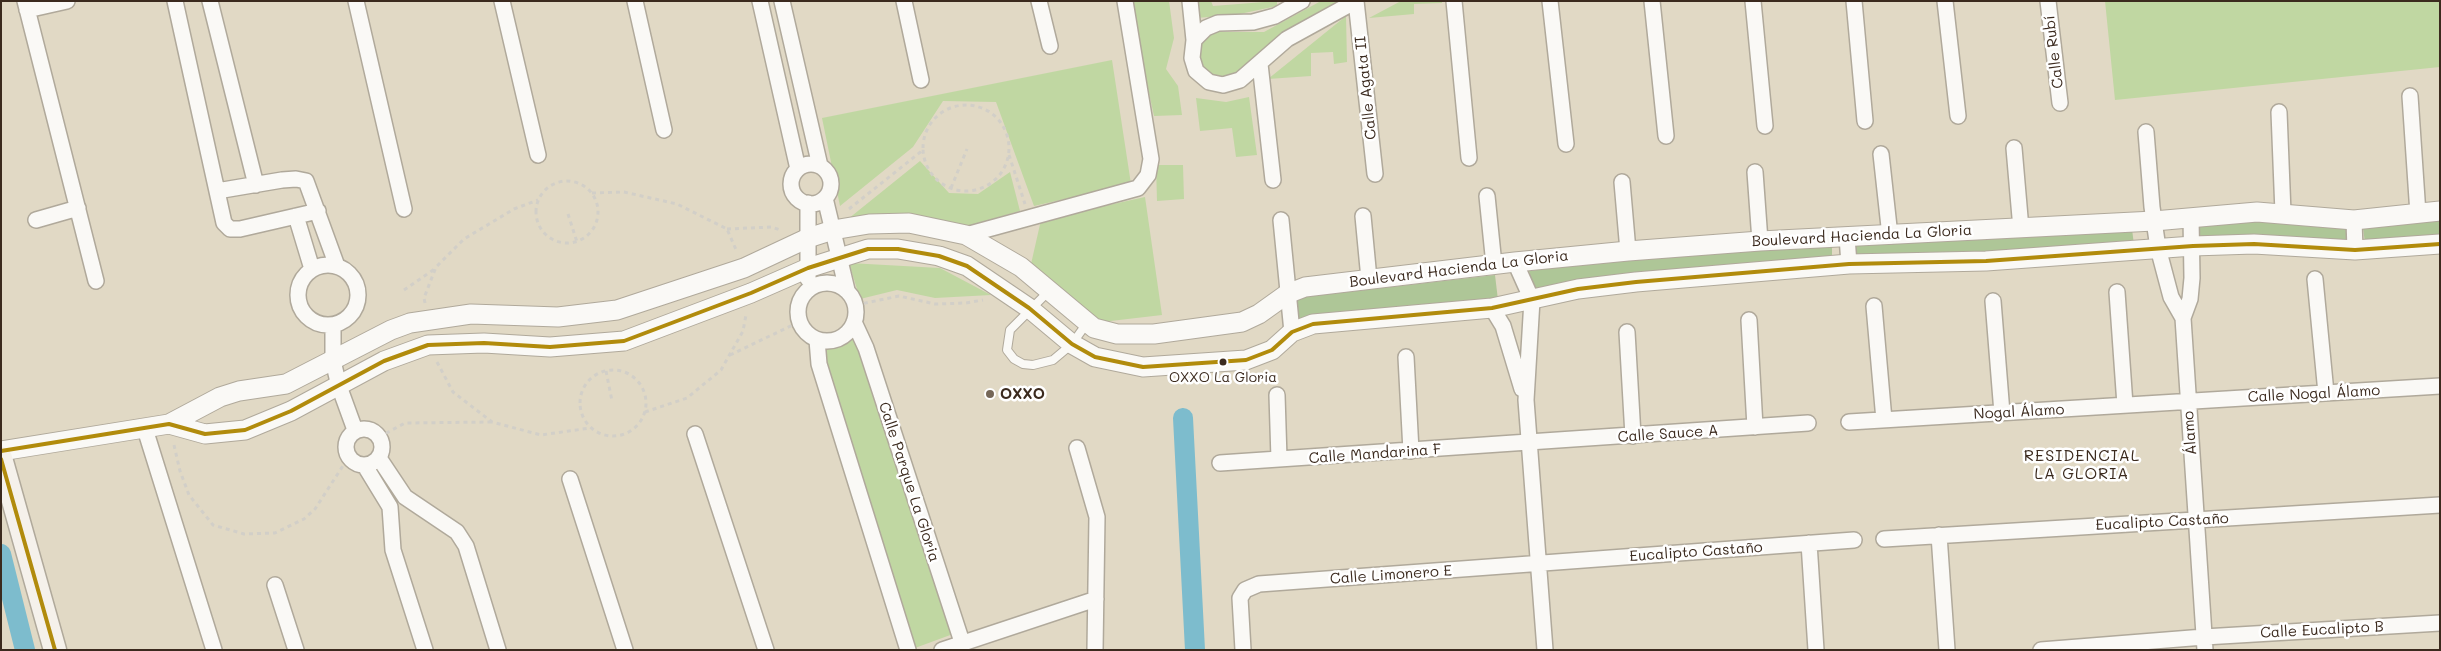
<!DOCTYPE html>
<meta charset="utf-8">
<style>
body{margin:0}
#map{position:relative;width:2441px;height:651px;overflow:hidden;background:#e1d9c5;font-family:Mali,sans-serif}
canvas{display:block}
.frame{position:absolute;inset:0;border:2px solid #3b2a1e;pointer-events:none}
</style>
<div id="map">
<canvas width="2441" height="651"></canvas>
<div class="frame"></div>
</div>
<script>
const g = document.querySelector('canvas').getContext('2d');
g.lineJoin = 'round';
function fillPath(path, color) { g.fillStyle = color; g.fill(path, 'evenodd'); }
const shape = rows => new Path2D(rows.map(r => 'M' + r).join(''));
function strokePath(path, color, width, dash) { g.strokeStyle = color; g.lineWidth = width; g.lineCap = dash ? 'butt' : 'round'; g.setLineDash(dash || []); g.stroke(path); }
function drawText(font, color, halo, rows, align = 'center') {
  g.font = font + ' Mali,sans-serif'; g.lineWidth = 5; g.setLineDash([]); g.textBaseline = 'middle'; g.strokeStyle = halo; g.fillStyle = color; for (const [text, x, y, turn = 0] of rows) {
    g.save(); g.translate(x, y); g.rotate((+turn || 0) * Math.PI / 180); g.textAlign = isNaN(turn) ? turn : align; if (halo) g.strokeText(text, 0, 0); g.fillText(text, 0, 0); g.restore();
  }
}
fillPath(shape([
 [1129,1,1169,1,1174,38,1166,69,1178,86,1182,115,1154,116],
 [1194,1,1211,1,1213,6,1277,1,1277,6,1235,15,1196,18],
 [1321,1,1342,1,1244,70,1226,79,1210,78,1199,65,1199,45,1214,32,1264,32],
 [1401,1,1442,1,1442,3,1414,4,1414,14,1369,18],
 [2105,1,2440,1,2440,67,2115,100],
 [1346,16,1347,62,1334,64,1333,52,1311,53,1311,76,1268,79],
 [1112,60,1131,184,1034,206,996,102,943,101,913,147,840,206,822,118],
 [1249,97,1257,155,1236,157,1232,128,1200,131,1196,98,1226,102],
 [920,161,949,193,978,194,1010,172,1020,211,964,227,848,219],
 [1156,165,1183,165,1184,199,1157,201],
 [1145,197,1162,315,1102,322,1031,264,1041,220],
 [849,263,940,268,991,295,935,298,897,290,860,299],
 [854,334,953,634,915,648,822,348,839,344]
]), '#c0d7a2');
fillPath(shape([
 [2440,218,2440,237,2365,244,2363,227],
 [2283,219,2347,226,2347,245,2200,241,2199,223],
 [2132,229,2134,245,1855,259,1856,246],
 [1832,244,1832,260,1534,293,1529,271,1630,258],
 [1495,275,1498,300,1299,322,1295,298]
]), '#aec697');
strokePath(shape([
 [1183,418,1195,650],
 [1,554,25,650]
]), '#7dbccd', 20);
const service = shape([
 [1049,291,1010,330,1007,350,1014,359,1023,364,1033,365,1053,360,1072,344,1087,323]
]);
const minor = shape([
 [25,1,96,281],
 [175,1,224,223,230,229,240,229,318,211],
 [210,1,256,185],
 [356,1,404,209],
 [502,1,538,155],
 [635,1,664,130],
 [760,1,798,169],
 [782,1,820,166],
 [904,1,921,80],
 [1039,1,1050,46],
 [1190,1,1194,40],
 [1302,1,1275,16,1253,22,1218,23,1206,28,1194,40,1192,58,1196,71,1209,82,1223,85,1240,80,1287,39,1356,1],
 [1356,1,1375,174],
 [1454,1,1469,158],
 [1550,1,1566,144],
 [1652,1,1666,136],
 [1753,1,1765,126],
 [1854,1,1865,121],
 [1945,1,1958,116],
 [2048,1,2060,103],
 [27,10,67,1],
 [1260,64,1273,180],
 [2410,96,2418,214],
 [2279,112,2283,213],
 [2146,132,2152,207,2158,248,2171,297,2183,318],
 [2014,148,2021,229],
 [1881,154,1890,236],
 '791 184a20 20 0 1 1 40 0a20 20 0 1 1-40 0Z',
 [1755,172,1760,241],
 [1622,182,1628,251],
 [217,191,282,180,296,179,306,181,337,266],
 [1487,196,1494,265],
 [825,198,847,290],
 [296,216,312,269],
 [1363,216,1369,279],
 [2191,217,2192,278,2190,299,2183,318,2205,650],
 [36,220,78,208],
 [1281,220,1292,332],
 [2354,220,2355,250],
 [966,235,1138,188,1148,175,1151,159,1125,1],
 [1847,237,1849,264],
 [1515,262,1532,300,1526,400,1545,650],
 '298 295a30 30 0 1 1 60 0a30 30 0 1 1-60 0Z',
 [808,279,808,203],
 [2315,279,2326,393],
 '798 312a29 29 0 1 1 58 0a29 29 0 1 1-58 0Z',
 [2117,292,2125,405],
 [1993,301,2002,413],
 [1874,306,1884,420],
 [1492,308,1503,326,1522,389],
 [1749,320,1755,427],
 [854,322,866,348,962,642],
 [333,325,333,361,339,386,355,430],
 [1627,332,1633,436],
 [817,340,819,364,908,650],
 [1406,357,1411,451],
 [1277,395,1279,459],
 [1849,422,2440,386],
 '346 447a18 18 0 1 1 36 0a18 18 0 1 1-36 0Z',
 [145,429,214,650],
 [695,434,766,650],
 [1077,448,1097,517,1095,650],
 [379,458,405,497,457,532,466,546,498,650],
 [1220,463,1808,423],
 [365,466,390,507,393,550,425,650],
 [570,479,625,650],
 [1939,535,1947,650],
 [1884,539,2440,505],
 [1809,543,1816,650],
 [275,585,296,650],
 [942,650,1096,599],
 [1243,650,1240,598,1245,590,1259,584,1854,540],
 [2041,650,2204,637,2440,623]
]);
const tertiary = shape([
 [169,424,220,397,239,391,286,384,391,330,410,323,471,314,558,317,617,310,744,268,808,238,833,230,869,224,909,223,966,235,1021,267,1094,328,1117,334,1154,334,1242,322,1259,314,1287,294,1305,287,1515,262,1628,251,1760,241,2154,221,2257,212,2354,220,2440,211],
 [1,451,169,424,205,434,245,430,291,411,384,361,428,345,484,343,550,347,624,341,751,293,808,268,868,249,898,249,939,256,967,266,1029,308,1072,344,1095,357,1143,367,1246,360,1272,350,1292,332,1313,324,1492,308,1578,289,1636,282,1849,264,1986,261,2193,246,2254,244,2355,250,2440,244]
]);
const secondary = shape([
 [1,458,55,650]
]);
strokePath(service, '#b0a99b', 10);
strokePath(minor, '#b0a99b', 18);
strokePath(tertiary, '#b0a99b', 21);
strokePath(secondary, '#b0a99b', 25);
strokePath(shape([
 '923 148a43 43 0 1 1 86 0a43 43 0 1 1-86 0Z',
 [1009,155,1025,204],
 '536 212a31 31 0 1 1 62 0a31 31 0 1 1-62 0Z',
 [951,188,967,149],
 [592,193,624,192,677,204,727,229,737,252],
 [849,209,923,150],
 [568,214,577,242],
 [727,229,772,227,780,230],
 [404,290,436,268],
 [425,303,424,298,436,267,464,239,514,209,538,200],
 [856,305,899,296,935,304,966,303,983,300],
 [730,355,799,322],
 [437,362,453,392,492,422,541,435,590,428],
 '580 403a33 33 0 1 1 66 0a33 33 0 1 1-66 0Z',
 [606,371,612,401],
 [645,412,687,398,721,370,743,331,746,315],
 [379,437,405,423,492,422],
 [174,445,180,471,189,495,213,525,244,534,275,533,304,519,315,509,348,458]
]), '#d2cfc8', 3, [4, 4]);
strokePath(service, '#faf9f6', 8);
strokePath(minor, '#faf9f6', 15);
strokePath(tertiary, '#faf9f6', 19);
strokePath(secondary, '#f5f1eb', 22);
strokePath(shape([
 [1,451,169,424,205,434,245,430,291,411,384,361,428,345,484,343,550,347,624,341,751,293,808,268,868,249,898,249,939,256,967,266,1029,308,1072,344,1095,357,1143,367,1246,360,1272,350,1292,332,1313,324,1492,308,1578,289,1636,282,1849,264,1986,261,2193,246,2254,244,2355,250,2440,244],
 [1,459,55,650]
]), '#b18b0c', 4);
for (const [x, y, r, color] of [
 [1223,362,4.5,"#3b2a1e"],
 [990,394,5,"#756758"]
]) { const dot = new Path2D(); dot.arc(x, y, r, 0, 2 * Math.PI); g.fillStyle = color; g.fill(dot); strokePath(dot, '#fff', 2); }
drawText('14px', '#3b2a1e', '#fff', [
 ["OXXO La Gloria",1223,378]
]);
drawText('15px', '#3b2a1e', '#fff', [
 ["Calle Rubí",2054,52,-97],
 ["Calle Agata II",1366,88,-96],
 ["Boulevard Hacienda La Gloria",1862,236,-3],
 ["Boulevard Hacienda La Gloria",1459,269,-7],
 ["Calle Nogal Álamo",2314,394,-3],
 ["Nogal Álamo",2019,412,-3],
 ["Álamo",2190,433,-94],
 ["Calle Sauce A",1668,434,-4],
 ["Calle Mandarina F",1375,454,-4],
 ["Calle Parque La Gloria",909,482,72],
 ["Eucalipto Castaño",2162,522,-3],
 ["Eucalipto Castaño",1696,552,-4],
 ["Calle Limonero E",1391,575,-4],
 ["Calle Eucalipto B",2322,630,-3]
]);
drawText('bold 15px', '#3b2a1e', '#fff', [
 ["OXXO",1000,394]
], 'left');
g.letterSpacing = '1px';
drawText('16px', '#3b2a1e', '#fff', [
 ["RESIDENCIAL",2082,456],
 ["LA GLORIA",2082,474]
]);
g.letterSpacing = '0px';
</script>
